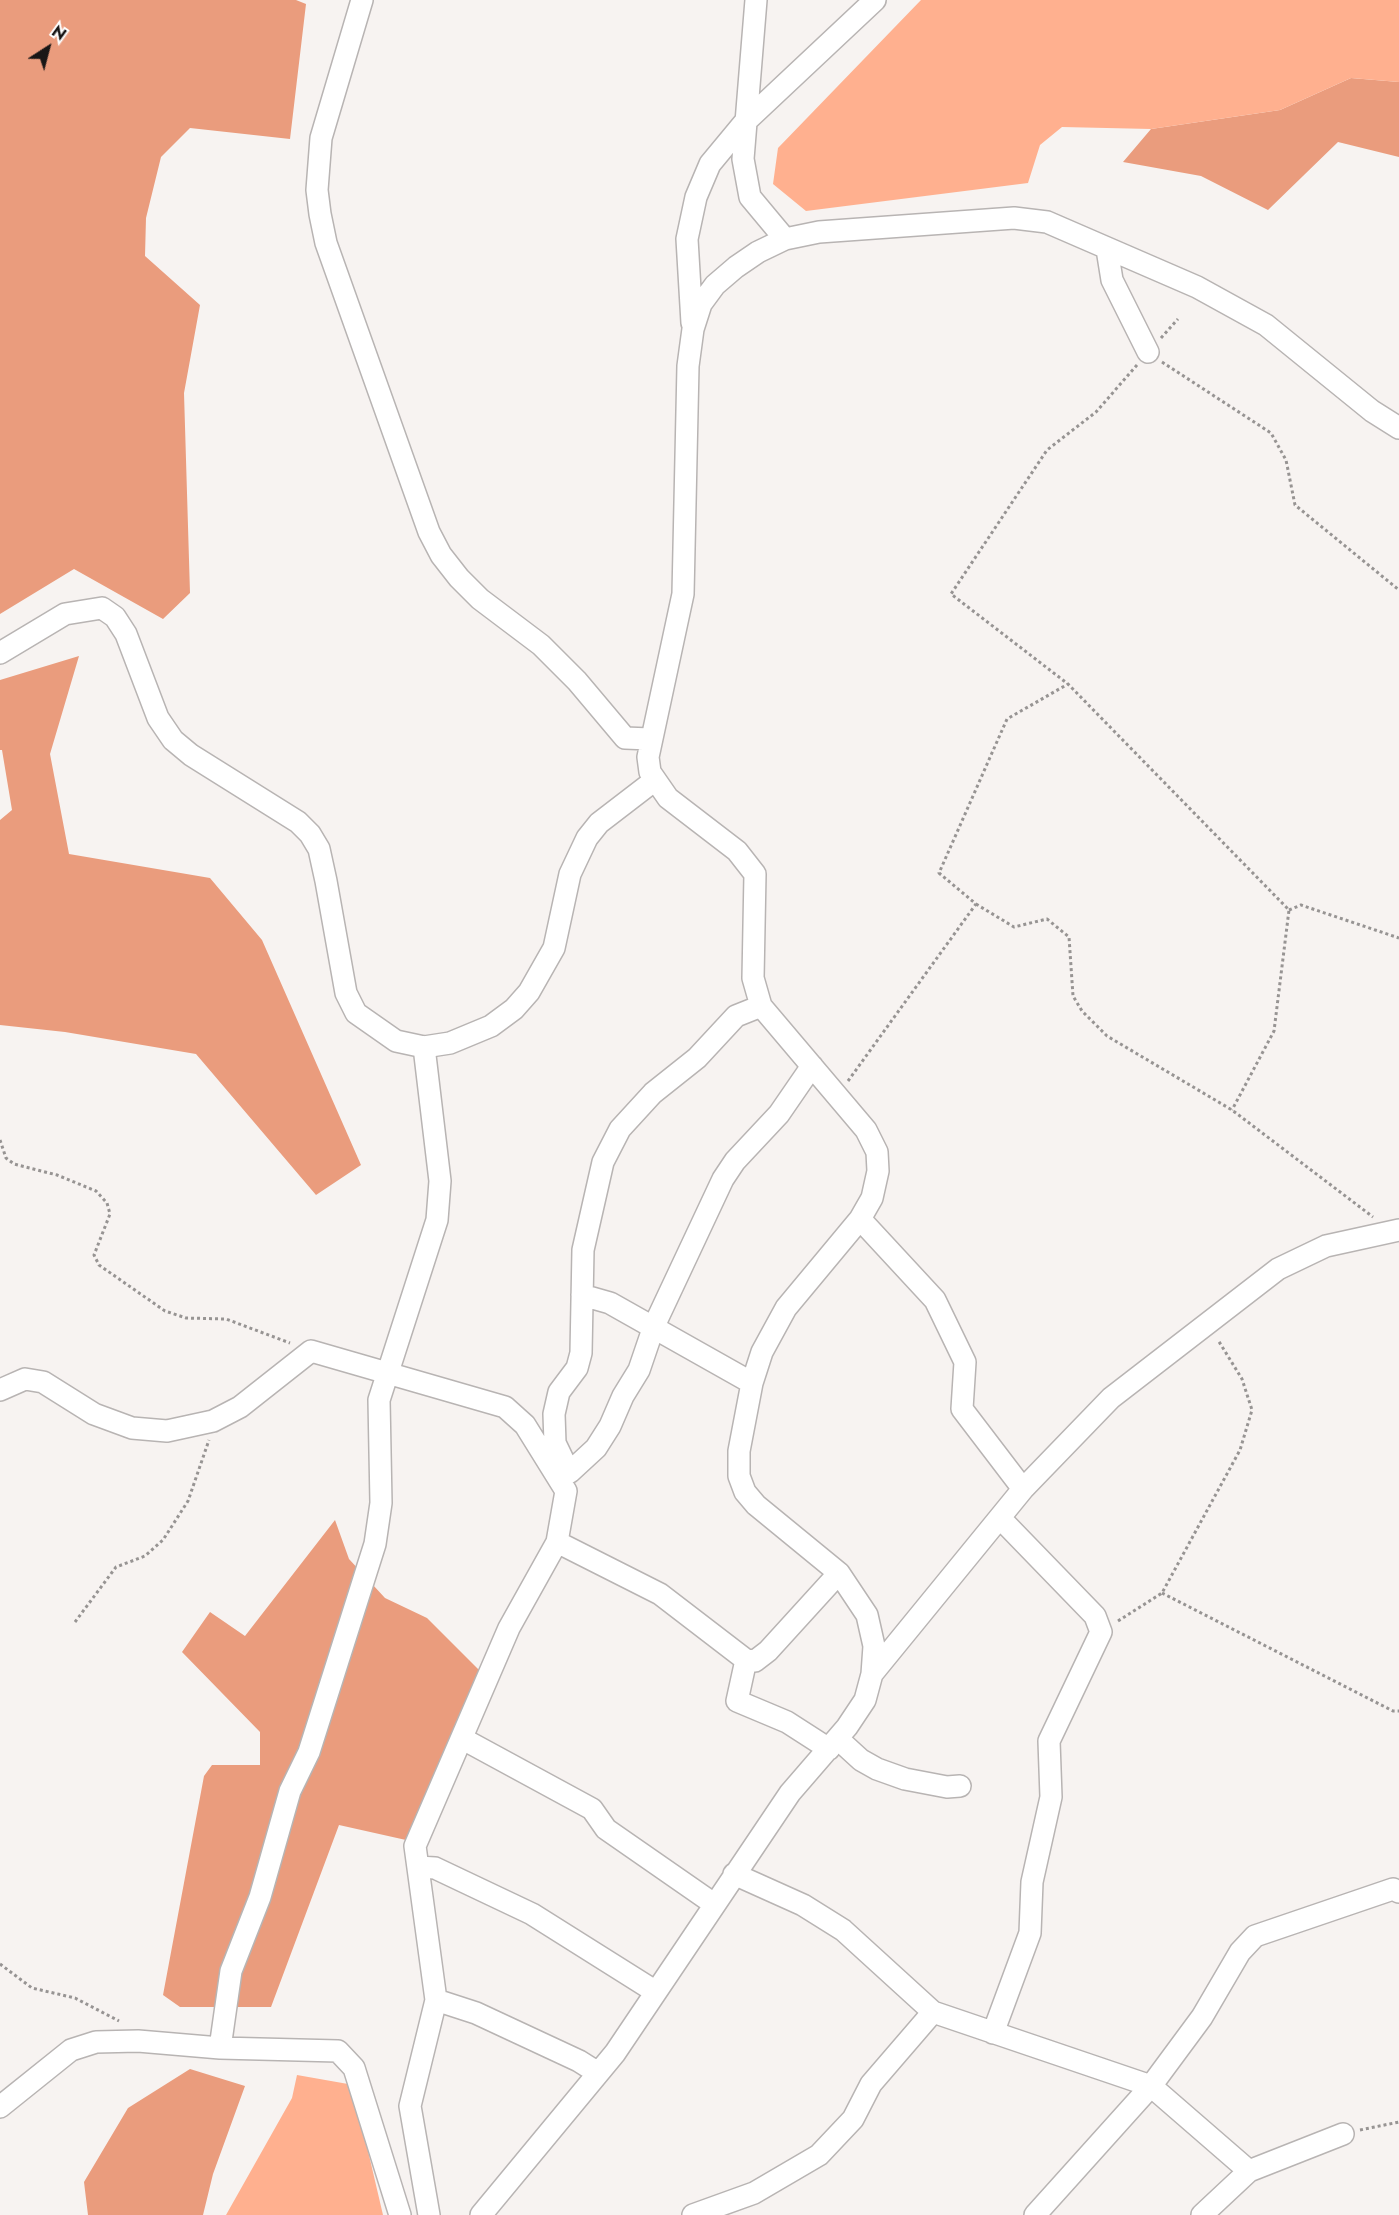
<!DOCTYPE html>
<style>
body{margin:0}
#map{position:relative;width:1399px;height:2215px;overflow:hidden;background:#f7f3f1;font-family:Jost,sans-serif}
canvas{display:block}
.north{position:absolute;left:18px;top:18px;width:60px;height:60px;-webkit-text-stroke:4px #fff;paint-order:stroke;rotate:36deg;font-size:16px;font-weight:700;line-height:24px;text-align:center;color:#181616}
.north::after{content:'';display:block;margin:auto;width:21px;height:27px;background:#181616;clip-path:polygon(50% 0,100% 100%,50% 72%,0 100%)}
</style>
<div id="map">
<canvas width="1399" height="2215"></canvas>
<div class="north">N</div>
</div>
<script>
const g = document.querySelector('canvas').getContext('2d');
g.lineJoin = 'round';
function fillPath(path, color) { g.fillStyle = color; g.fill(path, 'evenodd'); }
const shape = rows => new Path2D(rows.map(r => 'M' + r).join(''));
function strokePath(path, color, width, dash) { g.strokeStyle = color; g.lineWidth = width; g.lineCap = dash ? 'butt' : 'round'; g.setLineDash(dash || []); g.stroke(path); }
fillPath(shape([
 [0,0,296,0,306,4,290,139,190,128,161,157,146,218,145,256,200,305,184,393,190,593,163,619,74,569,0,614],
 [1351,78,1399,82,1399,157,1338,142,1268,210,1201,176,1123,162,1151,129,1280,110],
 [79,656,50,754,69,854,210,878,262,940,361,1165,316,1195,196,1054,65,1032,0,1025,0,820,12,810,2,750,0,750,0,680],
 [335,1520,349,1559,385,1598,427,1618,480,1671,406,1840,339,1825,271,2007,180,2007,163,1995,204,1776,212,1765,260,1765,260,1732,182,1652,210,1612,245,1636],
 [190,2069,245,2086,213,2174,203,2215,88,2215,84,2182,128,2108]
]), '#ea9c7d');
fillPath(shape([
 [921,0,1399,0,1399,82,1351,78,1280,110,1151,129,1062,127,1040,145,1028,183,806,211,773,184,778,148],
 [297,2075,365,2087,365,2138,383,2215,226,2215,292,2098]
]), '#ffb08f');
const minor = shape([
 [362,0,321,138,317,190,320,214,326,243,429,532,441,555,459,578,480,599,541,645,577,681,625,738,650,739],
 [756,0,743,159,750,197,785,239],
 [1107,249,1112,280,1148,352],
 [692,323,687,239,696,197,710,164,744,123,875,0],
 [0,653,65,614,102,608,115,617,126,634,158,718,173,740,191,755,298,822,310,834,319,849,326,881,346,993,356,1013,396,1041,424,1047,450,1043,491,1026,514,1009,529,992,554,948,570,874,587,838,599,823,655,780],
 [860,1219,935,1300,965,1362,962,1409,1023,1489],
 [582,1295,610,1303,752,1383],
 [0,1390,25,1379,43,1382,94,1414,132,1428,167,1431,213,1421,240,1407,311,1351,505,1407,525,1425,566,1491,557,1542,509,1628,415,1846,436,2000,410,2106,429,2215],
 [567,1468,555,1443,554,1414,559,1392,577,1368,581,1353,583,1250,603,1162,620,1129,653,1093,697,1058,736,1016,761,1006],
 [570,1472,596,1448,610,1426,623,1396,639,1370,654,1326,723,1179,735,1161,779,1114,812,1066],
 [557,1542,660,1594,746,1660,755,1661,768,1651,839,1573],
 [746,1660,737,1701,787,1722,829,1749],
 [872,1674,1023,1489,1111,1398,1278,1269,1326,1246,1399,1230],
 [463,1739,592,1809,606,1829,714,1904],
 [838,1739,861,1760,877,1769,905,1779,947,1787,960,1786],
 [418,1867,435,1868,532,1914,656,1992],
 [734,1874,803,1905,843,1930,933,2012,1151,2086,1249,2171],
 [436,2000,476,2013,579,2061,598,2073],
 [993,2033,1030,1933,1032,1882,1051,1797,1049,1741,1101,1632,1095,1616,1000,1518],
 [220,2048,231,1971,260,1897,290,1791,309,1752,375,1544,381,1503,379,1400,437,1220,440,1181,424,1047],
 [0,2107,71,2050,96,2042,138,2041,220,2048,338,2051,354,2068,400,2215],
 [481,2215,615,2053,790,1793,847,1727,865,1700,872,1674,874,1646,867,1615,839,1573,756,1505,745,1492,739,1476,739,1451,752,1383,762,1352,786,1308,860,1219,872,1198,878,1171,877,1152,866,1130,761,1006,753,978,755,874,737,851,668,798,650,772,648,757,683,594,688,366,693,329,701,304,715,285,736,267,758,252,785,239,819,232,1014,218,1047,222,1197,287,1266,325,1372,411,1399,428],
 [693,2215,754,2193,819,2155,853,2119,871,2084,933,2012],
 [1035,2215,1151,2086,1202,2017,1240,1952,1255,1936,1393,1889,1399,1892],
 [1202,2215,1249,2171,1343,2134]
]);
strokePath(minor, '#b8b4b3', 24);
strokePath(shape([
 [1161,338,1178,319],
 [1162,362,1271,433,1286,460,1295,505,1399,590],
 [1137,365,1096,412,1047,450,951,594,1068,684,1289,910,1274,1031,1232,1110],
 [976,904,1014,927,1047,919,1069,937,1073,996,1082,1011,1107,1036,1232,1110,1373,1217],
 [1289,910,1301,905,1399,938],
 [848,1081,976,904,939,873,1007,719,1068,684],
 [0,1140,6,1158,14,1164,57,1175,96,1191,107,1203,110,1214,94,1255,99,1265,165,1311,186,1318,226,1319,290,1343],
 [1162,1593,1393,1711,1399,1711],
 [1118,1621,1162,1593,1240,1450,1252,1410,1242,1379,1218,1340],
 [75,1622,116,1567,145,1556,163,1540,188,1501,209,1440],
 [0,1964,32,1988,75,1998,119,2021],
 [1360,2130,1399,2122]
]), '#979493', 3, [3, 3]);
strokePath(minor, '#fff', 21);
</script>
